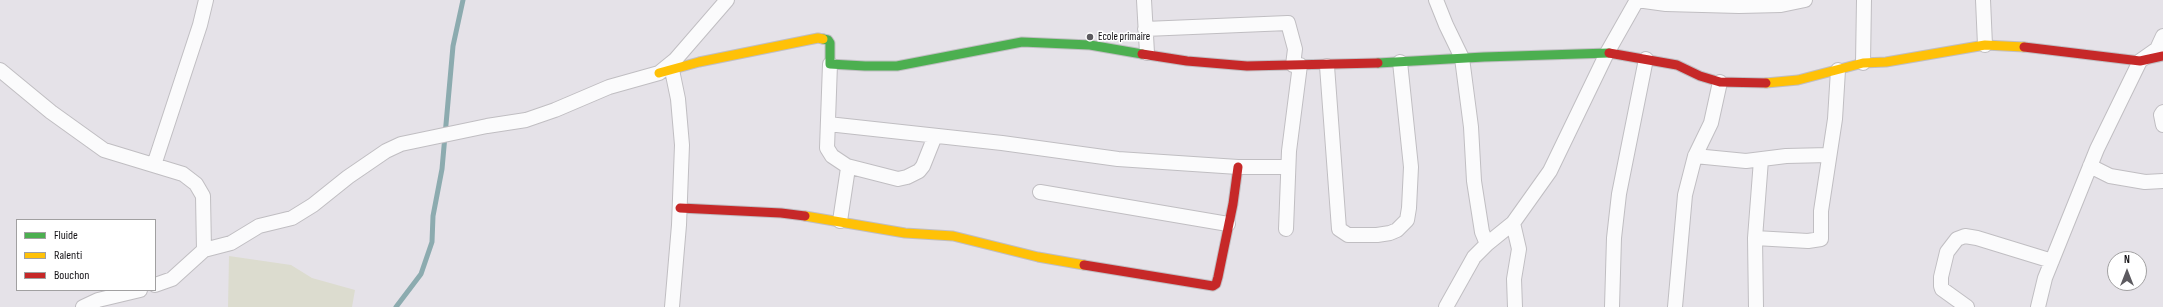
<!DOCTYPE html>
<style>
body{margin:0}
#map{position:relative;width:2163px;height:307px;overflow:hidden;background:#e5e2e8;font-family:"Sofia Sans Condensed",sans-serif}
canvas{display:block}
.legend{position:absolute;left:16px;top:219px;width:140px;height:72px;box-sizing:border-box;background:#fff;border:1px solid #a1a0a1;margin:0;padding:5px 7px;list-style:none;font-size:12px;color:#131115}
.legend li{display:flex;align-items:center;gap:8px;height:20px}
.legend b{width:20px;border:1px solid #a1a0a1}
.north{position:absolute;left:2107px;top:251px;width:40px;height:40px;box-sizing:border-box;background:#fff;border:1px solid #a1a0a1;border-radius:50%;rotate:0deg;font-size:11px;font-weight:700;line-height:16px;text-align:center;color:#131115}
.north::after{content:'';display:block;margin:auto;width:14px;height:18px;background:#5c5a5f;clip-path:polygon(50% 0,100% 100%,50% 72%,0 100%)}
</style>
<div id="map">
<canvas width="2163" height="307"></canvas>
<ul class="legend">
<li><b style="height:5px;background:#4caf50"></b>Fluide</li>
<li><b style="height:5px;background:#ffc107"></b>Ralenti</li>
<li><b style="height:5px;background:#c62828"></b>Bouchon</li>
</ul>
<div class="north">N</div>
</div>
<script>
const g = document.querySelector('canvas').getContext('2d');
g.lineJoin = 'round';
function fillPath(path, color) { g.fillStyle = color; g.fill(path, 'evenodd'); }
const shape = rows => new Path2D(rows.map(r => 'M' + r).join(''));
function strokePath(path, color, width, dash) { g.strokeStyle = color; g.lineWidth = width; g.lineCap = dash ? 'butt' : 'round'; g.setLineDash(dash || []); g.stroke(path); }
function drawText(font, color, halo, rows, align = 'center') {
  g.font = font + ' "Sofia Sans Condensed",sans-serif'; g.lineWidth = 3; g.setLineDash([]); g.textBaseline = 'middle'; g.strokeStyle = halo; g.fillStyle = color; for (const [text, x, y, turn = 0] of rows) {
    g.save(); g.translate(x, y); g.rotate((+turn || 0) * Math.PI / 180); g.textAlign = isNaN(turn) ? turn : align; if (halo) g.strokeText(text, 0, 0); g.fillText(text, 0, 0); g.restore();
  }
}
fillPath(shape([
 [229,256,291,265,312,278,355,290,352,307,228,307]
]), '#dcdccf');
strokePath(shape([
 [396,307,421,274,432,242,433,216,442,169,453,46,463,0]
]), '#8cabaf', 5);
const street = shape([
 [1144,0,1147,53],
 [1436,0,1446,25,1462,58,1471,127,1474,181,1482,232,1487,244],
 [1637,0,1666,4,1739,6,1781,5,1805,0],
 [1983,0,1985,45],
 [1145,29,1288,23,1295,49,1293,65],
 [1863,63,1864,0],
 [830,64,827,148,832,156,847,166,848,168,840,221],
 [1327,66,1339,229,1348,235,1377,235,1390,233,1397,230,1407,220,1409,208,1411,167,1400,62],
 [0,70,51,112,104,150,183,174,196,184,203,196,204,250],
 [672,70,678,99,682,145,679,225,672,307],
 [2163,112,2161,115,2163,125],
 [828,124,1002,143,1118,159,1238,167,1288,167],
 [1695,156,1746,161,1786,156,1829,155],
 [154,165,200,25,206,0],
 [847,166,898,179,907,177,919,171,923,166,935,136],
 [2090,166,2110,176,2145,182,2163,181],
 [1040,192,1228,224],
 [1513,223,1519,249,1514,279,1515,307],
 [1286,229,1289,151,1300,65],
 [1755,238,1808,241,1821,239,1821,211,1835,119,1838,70],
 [155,285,172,279,204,250,231,243,259,226,292,218,313,205,348,177,386,151,401,144,487,126,526,120,555,110,609,87,659,73,675,60,727,0],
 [83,307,98,300,140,290],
 [1446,307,1474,257,1487,244,1513,223,1550,171,1607,53,1637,0],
 [1612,307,1614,238,1619,194,1646,59],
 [1675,307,1685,195,1695,156,1711,123,1720,82],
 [1756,307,1755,238,1761,160],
 [1967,307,1942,289,1941,286,1941,277,1947,252,1957,239,1965,236,1977,238,2052,261],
 [2038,307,2045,278,2097,149,2140,61,2157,49,2163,36]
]);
const fast = shape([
 [823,39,828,40,830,43,830,64,865,66,897,66,1022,42,1090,45,1142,54],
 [1378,63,1484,57,1609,53]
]);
const slow = shape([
 [659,73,699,62,818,38,823,39],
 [1766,83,1798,80,1863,63,1886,62,1985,45,2024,47],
 [805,216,905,233,953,236,1038,257,1084,265]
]);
const jam = shape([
 [2024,47,2140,61,2163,56],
 [1609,53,1677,65,1700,76,1720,82,1766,83],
 [1142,54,1187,61,1247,66,1378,63],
 [680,208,781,213,805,216],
 [1084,265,1213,286,1216,284,1218,277,1233,204,1238,167]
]);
strokePath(street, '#c0bec2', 16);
strokePath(fast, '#c0bec2', 11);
strokePath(slow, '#c0bec2', 11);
strokePath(jam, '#c0bec2', 11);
strokePath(street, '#fbfbfc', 14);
strokePath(fast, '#4caf50', 9);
strokePath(slow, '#ffc107', 9);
strokePath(jam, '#c62828', 9);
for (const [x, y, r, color] of [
 [1090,37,4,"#5c5a5f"]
]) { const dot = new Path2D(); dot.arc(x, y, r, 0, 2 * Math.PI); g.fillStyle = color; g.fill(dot); strokePath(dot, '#fff', 1.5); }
drawText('11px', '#131115', '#fff', [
 ["Ecole primaire",1098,37]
], 'left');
</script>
